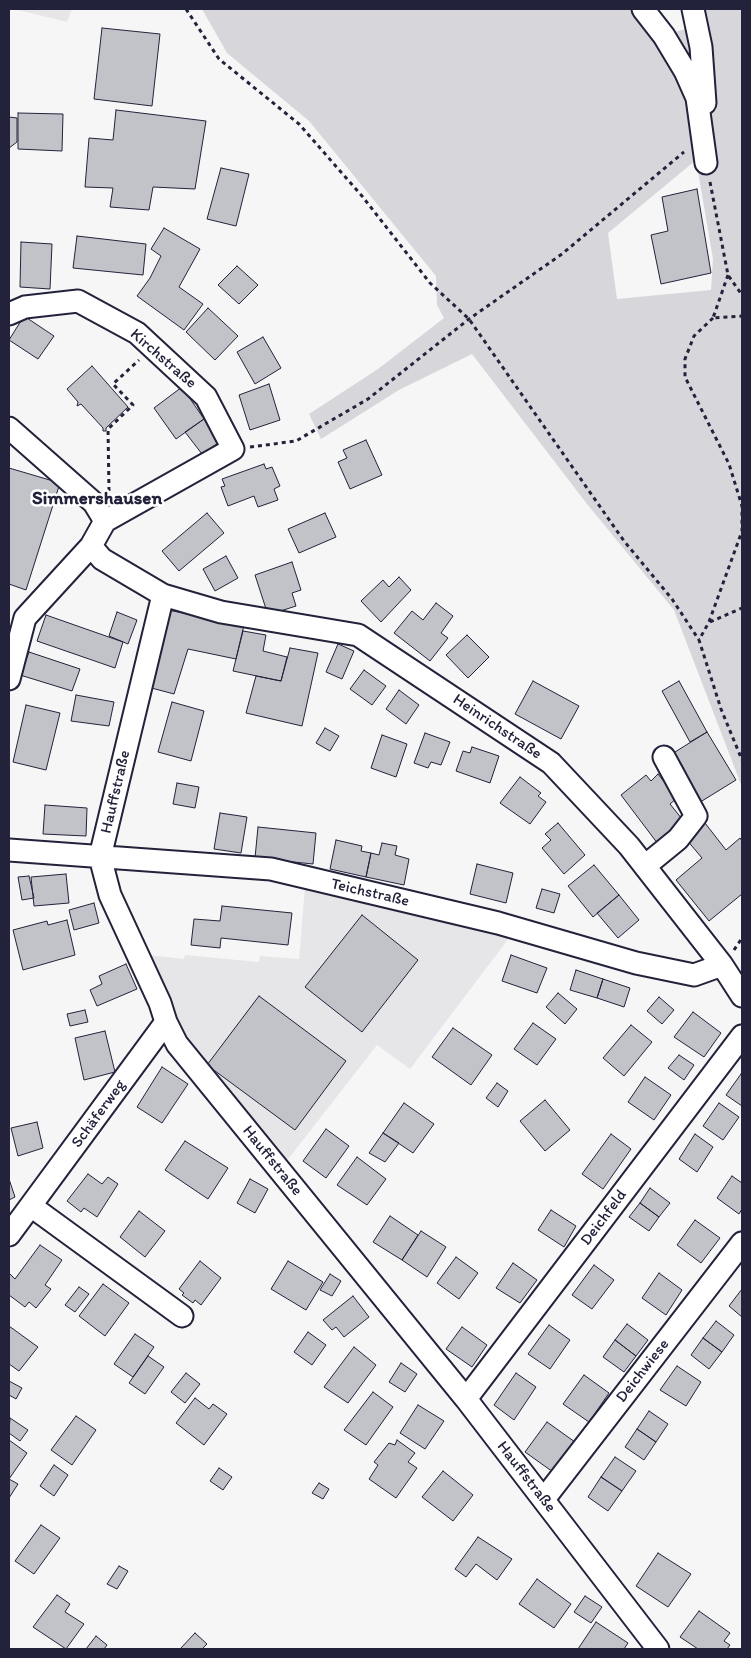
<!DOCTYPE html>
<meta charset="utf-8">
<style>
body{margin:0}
#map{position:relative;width:751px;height:1658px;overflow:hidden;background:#f6f6f7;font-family:Itim,sans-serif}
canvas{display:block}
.frame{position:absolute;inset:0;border:10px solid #22223b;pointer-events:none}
</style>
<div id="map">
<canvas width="751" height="1658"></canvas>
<div class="frame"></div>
</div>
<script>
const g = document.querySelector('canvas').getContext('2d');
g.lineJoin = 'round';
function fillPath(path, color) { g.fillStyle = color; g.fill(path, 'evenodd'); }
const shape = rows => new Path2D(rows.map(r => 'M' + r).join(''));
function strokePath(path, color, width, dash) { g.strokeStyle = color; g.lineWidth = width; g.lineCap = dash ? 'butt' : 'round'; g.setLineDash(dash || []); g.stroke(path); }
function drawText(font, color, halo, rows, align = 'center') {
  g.font = font + ' Itim,sans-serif'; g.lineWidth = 5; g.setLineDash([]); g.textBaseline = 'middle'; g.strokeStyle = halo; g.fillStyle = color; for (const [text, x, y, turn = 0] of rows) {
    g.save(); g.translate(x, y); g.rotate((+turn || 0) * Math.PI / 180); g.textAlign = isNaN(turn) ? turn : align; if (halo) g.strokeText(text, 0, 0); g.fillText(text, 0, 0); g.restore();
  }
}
fillPath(shape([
 [14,9,72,9,67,22],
 [305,887,509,938,410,1069,377,1045,282,1167,181,1035,149,955,184,959,185,955,259,962,260,956,299,959]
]), '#e6e6e9');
fillPath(shape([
 [202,9,638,9,658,36,706,24,703,9,742,9,742,787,674,610,587,504,472,354,399,390,321,439,309,414,378,369,444,318,437,305,436,276,309,121,227,53],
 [696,160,713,259,711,290,617,299,608,233]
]), '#d7d7db');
const building = shape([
 [102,28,160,34,152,106,94,99,102,28],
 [116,110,206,121,195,189,153,187,149,210,110,207,113,188,85,187,89,138,113,140,116,110],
 [18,113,63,114,62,151,18,149,18,113],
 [9,117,17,118,17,142,9,148,9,117],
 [221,168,249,174,236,226,207,219,221,168],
 [697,189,711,273,661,284,651,235,668,231,662,197,697,189],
 [164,228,200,249,179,287,203,304,184,330,137,296,150,278,161,256,151,249,164,228],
 [77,236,146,244,143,275,73,268,77,236],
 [21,242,52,244,50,289,20,287,21,242],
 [237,266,258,285,239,304,218,285,237,266],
 [208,308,238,336,215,360,186,332,208,308],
 [24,316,54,336,38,359,9,340,24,316],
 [263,337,281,368,255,384,237,352,263,337],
 [92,366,128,407,106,428,106,431,103,431,103,428,81,404,77,406,78,402,67,389,92,366],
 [269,384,280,420,250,430,239,395,269,384],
 [182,387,204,419,176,439,154,408,182,387],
 [204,419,221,441,202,454,185,432,204,419],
 [366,440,382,475,350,489,338,462,347,458,343,450,366,440],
 [264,464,266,469,272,467,280,486,274,489,278,500,258,507,254,496,228,506,221,487,225,486,222,479,264,464],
 [9,468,60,483,26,590,9,584,9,468],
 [207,513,224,533,179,571,162,551,207,513],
 [325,513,336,537,299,553,288,529,325,513],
 [226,556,238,578,215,591,203,569,226,556],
 [292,562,301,590,292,593,296,606,268,615,255,575,292,562],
 [399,577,411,590,381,622,361,601,383,580,389,587,399,577],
 [436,603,453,616,441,633,448,638,430,661,394,633,412,611,423,620,436,603],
 [168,610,244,625,236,659,188,649,174,694,144,686,168,610],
 [117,612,137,620,128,644,109,636,117,612],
 [46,615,123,642,115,668,37,641,46,615],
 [243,631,266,635,263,651,287,657,281,681,233,671,243,631],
 [467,635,489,657,468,678,446,655,467,635],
 [338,644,354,651,342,679,326,672,338,644],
 [290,648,318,653,302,726,246,713,256,676,281,681,290,648],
 [29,652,80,669,72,691,20,675,29,652],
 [364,670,386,686,372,705,350,689,364,670],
 [533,681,579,706,561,739,515,714,533,681],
 [679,681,707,732,690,742,662,691,679,681],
 [399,690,419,705,406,724,386,709,399,690],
 [76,695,114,702,109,726,71,721,76,695],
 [172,702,204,711,191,761,158,752,172,702],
 [26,705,60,713,46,770,13,762,26,705],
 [325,728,339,736,330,751,316,743,325,728],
 [707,732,736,780,697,804,667,757,707,732],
 [425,733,450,742,441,765,431,762,428,768,414,763,425,733],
 [382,735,407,744,396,777,371,768,382,735],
 [472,747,499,756,490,783,456,771,463,751,470,753,472,747],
 [658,774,677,798,670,804,686,824,658,844,621,795,646,775,651,781,658,774],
 [520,777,541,793,538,796,546,802,530,824,500,803,520,777],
 [177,783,199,787,195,808,173,804,177,783],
 [45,805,87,808,86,836,43,834,45,805],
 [220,813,247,817,241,853,214,849,220,813],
 [558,823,585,855,564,874,542,848,551,840,545,834,558,823],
 [705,823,726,850,740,838,742,841,742,894,709,921,676,880,702,858,686,839,705,823],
 [258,827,316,833,313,864,255,858,258,827],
 [336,840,362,846,361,851,371,853,366,877,330,869,336,840],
 [382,843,397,846,395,855,409,859,404,885,366,877,371,853,379,855,382,843],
 [477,864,513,873,506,903,470,894,477,864],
 [594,865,619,895,593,917,568,886,594,865],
 [66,874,69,903,34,906,31,877,66,874],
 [29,876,34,898,22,900,18,877,29,876],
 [542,889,560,894,554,913,536,908,542,889],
 [619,895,639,920,618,938,597,913,619,895],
 [94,903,99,923,74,930,69,910,94,903],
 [222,906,292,913,288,945,221,938,220,948,191,945,194,919,220,921,222,906],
 [362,915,418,960,362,1032,305,987,362,915],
 [67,920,75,955,23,970,13,930,47,921,48,925,67,920],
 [511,955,547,968,537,993,502,981,511,955],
 [126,964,137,989,97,1006,90,990,102,984,99,976,126,964],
 [576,970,603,979,597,998,570,990,576,970],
 [603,979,630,988,624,1007,597,998,603,979],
 [558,993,577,1009,565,1024,546,1007,558,993],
 [259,996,346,1061,295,1130,207,1065,259,996],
 [659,997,674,1010,662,1024,647,1011,659,997],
 [85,1010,88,1022,70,1026,67,1014,85,1010],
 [693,1012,721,1033,704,1057,674,1037,693,1012],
 [533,1023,556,1039,537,1065,514,1049,533,1023],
 [631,1025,652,1042,624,1076,603,1058,631,1025],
 [453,1028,492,1055,471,1085,432,1057,453,1028],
 [105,1031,115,1072,84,1080,75,1038,105,1031],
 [679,1055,694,1065,684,1080,668,1068,679,1055],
 [162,1067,188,1084,162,1123,137,1107,162,1067],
 [741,1074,742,1075,742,1106,726,1095,741,1074],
 [645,1077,671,1095,654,1120,628,1102,645,1077],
 [497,1083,508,1091,498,1107,486,1098,497,1083],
 [545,1100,570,1130,545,1151,520,1121,545,1100],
 [404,1103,434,1124,413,1153,383,1133,404,1103],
 [719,1103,739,1117,723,1140,703,1126,719,1103],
 [37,1122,43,1148,18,1156,11,1128,37,1122],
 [326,1129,349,1146,326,1178,303,1161,326,1129],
 [383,1133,399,1143,385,1162,369,1153,383,1133],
 [611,1134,631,1149,603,1189,582,1174,611,1134],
 [695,1134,713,1147,697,1172,679,1159,695,1134],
 [185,1141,228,1168,208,1199,165,1170,185,1141],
 [357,1157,386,1179,367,1205,337,1185,357,1157],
 [88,1174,102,1184,108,1177,118,1184,97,1217,84,1208,81,1212,67,1201,88,1174],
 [732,1176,742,1183,742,1209,739,1214,717,1198,732,1176],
 [9,1179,15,1197,9,1200,9,1179],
 [250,1179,268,1189,255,1213,237,1203,250,1179],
 [650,1188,670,1203,659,1217,640,1203,650,1188],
 [640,1203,659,1217,649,1231,629,1217,640,1203],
 [551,1210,576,1226,564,1247,538,1230,551,1210],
 [139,1211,165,1231,145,1257,120,1237,139,1211],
 [390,1216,418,1235,402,1260,373,1242,390,1216],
 [695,1220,720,1238,701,1263,677,1245,695,1220],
 [421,1231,446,1247,427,1277,402,1260,421,1231],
 [40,1245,62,1260,45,1285,51,1289,36,1308,29,1302,25,1307,9,1295,9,1273,15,1279,40,1245],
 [456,1257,478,1273,459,1299,437,1283,456,1257],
 [200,1261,221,1278,201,1305,195,1300,193,1303,182,1295,184,1293,179,1289,200,1261],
 [288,1261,323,1282,306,1310,271,1289,288,1261],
 [513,1263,537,1280,520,1303,496,1288,513,1263],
 [594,1265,614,1280,592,1309,572,1295,594,1265],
 [659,1273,682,1290,666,1315,642,1298,659,1273],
 [330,1274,341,1281,332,1296,320,1290,330,1274],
 [103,1284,129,1303,105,1336,79,1316,103,1284],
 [79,1287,89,1294,75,1312,65,1305,79,1287],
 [742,1289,742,1317,729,1306,742,1289],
 [353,1296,369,1317,344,1337,336,1327,332,1330,323,1320,353,1296],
 [716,1321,734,1335,722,1352,703,1338,716,1321],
 [627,1324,648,1340,636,1356,615,1340,627,1324],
 [549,1325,570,1340,550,1369,528,1354,549,1325],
 [9,1326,38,1347,19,1371,9,1364,9,1326],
 [462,1327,487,1345,472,1367,446,1349,462,1327],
 [308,1332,326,1345,312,1365,294,1352,308,1332],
 [135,1334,154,1347,133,1377,114,1364,135,1334],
 [703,1338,722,1352,709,1369,691,1355,703,1338],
 [615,1340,636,1356,624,1372,603,1357,615,1340],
 [354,1347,376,1365,348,1403,324,1387,354,1347],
 [148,1356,164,1367,145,1394,129,1383,148,1356],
 [401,1363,417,1374,405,1392,389,1382,401,1363],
 [677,1366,701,1382,686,1406,660,1390,677,1366],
 [186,1373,200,1384,185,1403,171,1392,186,1373],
 [516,1373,536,1387,514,1420,494,1405,516,1373],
 [584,1375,609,1393,589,1422,563,1404,584,1375],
 [9,1381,22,1388,16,1399,9,1395,9,1381],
 [373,1392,393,1407,366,1445,344,1430,373,1392],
 [195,1398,209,1409,213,1404,227,1414,204,1445,176,1423,195,1398],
 [418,1405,444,1421,425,1449,400,1433,418,1405],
 [649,1411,668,1424,656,1442,637,1429,649,1411],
 [76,1416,96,1430,72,1465,51,1450,76,1416],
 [10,1418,28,1430,20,1441,9,1433,10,1418],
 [547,1422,575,1442,553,1472,525,1452,547,1422],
 [637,1429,656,1442,644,1460,625,1447,637,1429],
 [9,1440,27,1453,9,1479,9,1440],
 [397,1440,415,1453,408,1462,417,1468,396,1498,369,1479,378,1465,374,1462,389,1443,395,1445,397,1440],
 [615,1457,636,1471,622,1491,601,1477,615,1457],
 [54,1465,68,1475,54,1496,40,1486,54,1465],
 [219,1468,232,1477,223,1490,210,1481,219,1468],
 [443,1471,473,1495,453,1521,422,1497,443,1471],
 [601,1477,622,1491,608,1511,588,1497,601,1477],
 [9,1479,18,1484,9,1498,9,1479],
 [319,1483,329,1489,323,1499,312,1493,319,1483],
 [41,1525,60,1538,34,1574,15,1561,41,1525],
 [478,1537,512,1559,497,1580,476,1564,466,1577,455,1569,478,1537],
 [658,1553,691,1574,668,1607,636,1586,658,1553],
 [119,1566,128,1571,117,1589,107,1584,119,1566],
 [537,1579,571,1604,554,1628,519,1604,537,1579],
 [57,1595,70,1604,65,1612,84,1624,66,1649,33,1627,57,1595],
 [585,1596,602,1607,591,1623,574,1612,585,1596],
 [699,1611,730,1633,724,1641,730,1645,727,1649,698,1649,680,1637,699,1611],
 [596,1622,628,1643,624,1649,578,1649,596,1622],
 [195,1633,207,1644,202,1649,180,1649,195,1633],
 [96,1636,107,1645,104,1649,86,1649,96,1636]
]);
fillPath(building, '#c2c2c9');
strokePath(building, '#22223b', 1);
const minor = shape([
 [643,9,664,36,685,71,697,98,706,163],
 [693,9,701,47,705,103],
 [9,314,25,307,78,301,137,333,206,397,233,449,105,521],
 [9,428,94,503,105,521,91,546,102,559,163,595,221,612,358,635,551,763,629,846,722,965,742,996],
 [163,595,100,857,110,895,160,1003,166,1022,177,1044,466,1399,658,1649],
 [9,679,25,618,91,546],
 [9,850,271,869,498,923,636,963,694,975,722,965],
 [645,866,678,839,696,816,664,757],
 [31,1206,182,1316],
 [9,1235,166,1022],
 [466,1399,742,1036],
 [544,1499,742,1243]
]);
strokePath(minor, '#22223b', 25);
strokePath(shape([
 [186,9,219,59,299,124,362,196,430,283,469,319,624,541,672,599,699,640],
 [710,182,728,275,742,295],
 [728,275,713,318,742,316],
 [713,318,694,336,685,359,685,377,729,464,742,506,742,531,709,622,699,640,721,709,742,760],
 [250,447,296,441,368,399,469,319,562,254,684,152],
 [109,491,108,429,133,405,113,384,139,360],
 [710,622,742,608],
 [734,950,742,938]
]), '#22223b', 3, [4, 4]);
strokePath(minor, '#fff', 21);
drawText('16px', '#22223b', '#fff', [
 ["Kirchstraße",163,359,41],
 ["Heinrichstraße",497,727,34],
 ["Hauffstraße",116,792,-77],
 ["Teichstraße",370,893,13],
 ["Schäferweg",99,1114,-54],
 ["Hauffstraße",272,1161,51],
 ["Deichfeld",604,1218,-53],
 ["Deichwiese",643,1371,-52],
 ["Hauffstraße",526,1477,52]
]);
drawText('bold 19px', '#22223b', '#fff', [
 ["Simmershausen",97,499]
]);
</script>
